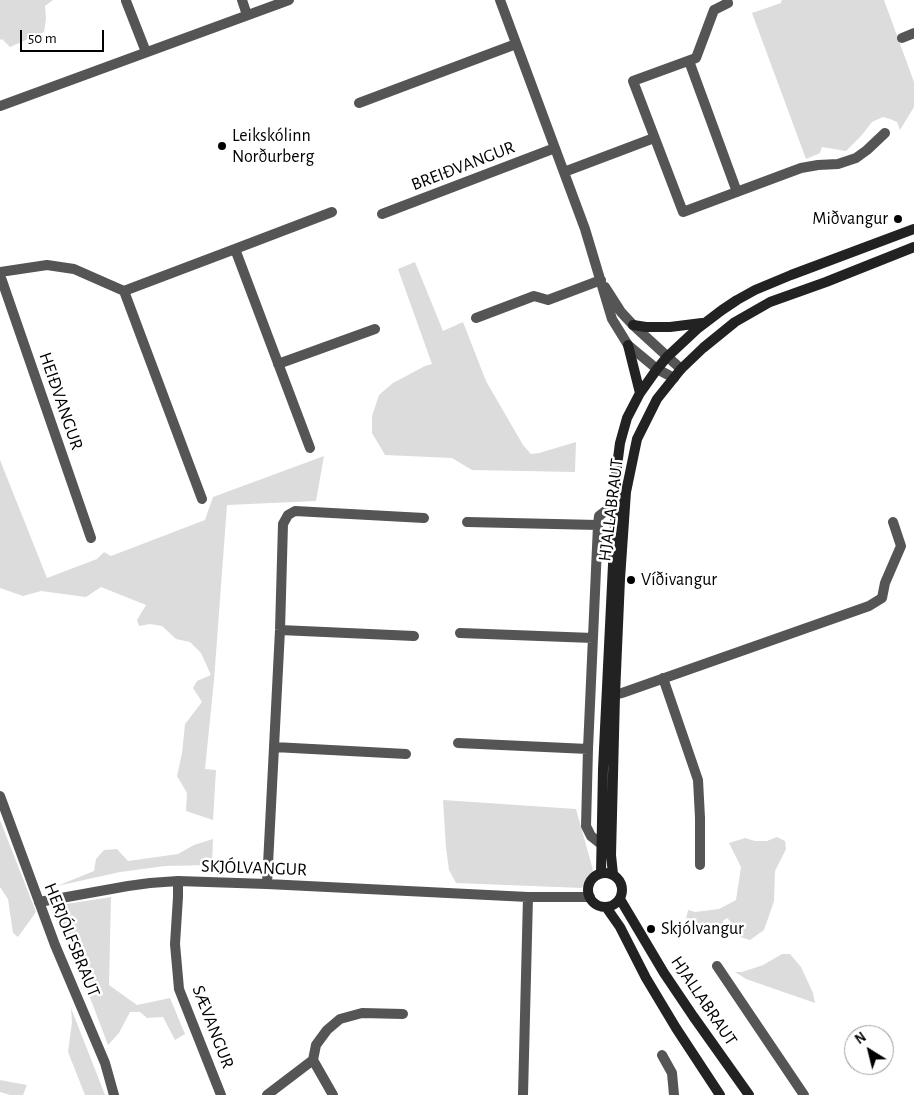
<!DOCTYPE html>
<meta charset="utf-8">
<style>
body{margin:0}
#map{position:relative;width:914px;height:1095px;overflow:hidden;background:#fff;font-family:"Alegreya Sans",sans-serif}
canvas{display:block}
.north{position:absolute;left:844px;top:1025px;width:50px;height:50px;box-sizing:border-box;background:#fff;border:1px solid #999;border-radius:50%;rotate:324deg;font-size:14px;font-weight:700;line-height:20px;text-align:center;color:#000}
.north::after{content:'';display:block;margin:auto;width:18px;height:22px;background:#000;clip-path:polygon(50% 0,100% 100%,50% 72%,0 100%)}
.scale{position:absolute;left:20px;top:30px;width:84px;height:22px;box-sizing:border-box;border:2px solid #000;border-top:0;padding-left:6px;font-size:15px;line-height:18px;white-space:nowrap;color:#000;-webkit-text-stroke:4px #fff;paint-order:stroke}
</style>
<div id="map">
<canvas width="914" height="1095"></canvas>
<div class="north">N</div>
<div class="scale">50 m</div>
</div>
<script>
const g = document.querySelector('canvas').getContext('2d');
g.lineJoin = 'round';
function fillPath(path, color) { g.fillStyle = color; g.fill(path, 'evenodd'); }
const shape = rows => new Path2D(rows.map(r => 'M' + r).join(''));
function strokePath(path, color, width, dash) { g.strokeStyle = color; g.lineWidth = width; g.lineCap = dash ? 'butt' : 'round'; g.setLineDash(dash || []); g.stroke(path); }
function drawText(font, color, halo, rows, align = 'center') {
  g.font = font + ' "Alegreya Sans",sans-serif'; g.lineWidth = 5; g.setLineDash([]); g.textBaseline = 'middle'; g.strokeStyle = halo; g.fillStyle = color; for (const [text, x, y, turn = 0] of rows) {
    g.save(); g.translate(x, y); g.rotate((+turn || 0) * Math.PI / 180); g.textAlign = isNaN(turn) ? turn : align; if (halo) g.strokeText(text, 0, 0); g.fillText(text, 0, 0); g.restore();
  }
}
fillPath(shape([
 [0,0,53,0,45,6,46,19,44,32,10,47,2,39,0,40],
 [782,0,884,0,914,82,914,107,900,130,897,122,890,119,883,117,872,122,861,136,846,151,822,147,820,153,806,159,752,13,781,3],
 [415,262,443,331,463,322,486,381,523,445,531,454,539,453,576,442,575,472,472,470,452,458,385,455,372,433,372,416,379,395,393,383,425,366,432,364,398,269],
 [324,456,316,501,227,505,214,680,205,769,216,770,213,820,186,811,187,793,177,776,182,753,185,724,202,702,193,688,197,681,211,675,201,653,190,642,176,639,162,626,150,624,139,626,137,620,146,605,101,587,86,597,41,591,23,596,0,588,0,460,47,578,97,559,104,552,111,556,205,520,213,497],
 [443,800,576,809,593,870,582,888,456,883,449,870,446,848],
 [0,820,36,912,18,937,13,933,8,899,0,887],
 [777,837,785,841,786,849,775,871,774,901,764,930,750,940,740,937,728,930,731,922,727,918,723,921,722,927,717,930,701,931,690,928,686,920,688,910,695,912,719,909,736,900,741,867,729,843,745,838,755,841,767,841],
 [213,839,212,865,165,866,120,872,57,886,94,871,96,859,104,850,117,849,128,861,178,854,194,845],
 [111,897,109,985,137,1005,170,998,185,1034,175,1040,163,1017,147,1018,140,1012,130,1012,119,1033,108,1045,75,958,53,913,55,907,60,905],
 [782,954,790,954,801,967,813,993,815,1003,746,979,735,972,742,972,763,965],
 [71,1008,105,1095,85,1095,68,1052,72,1022],
 [0,1080,27,1085,23,1095,10,1095,0,1092]
]), '#dcdcdc');
strokePath(shape([
 [242,0,247,15],
 [500,0,585,229,612,319,628,345,657,369,674,378],
 [727,0,728,3,714,10,696,58,633,81,683,212,801,168,818,165,838,164,856,158,867,150,885,133],
 [126,1,146,52],
 [902,38,914,33],
 [689,61,737,192],
 [359,103,516,44],
 [0,106,289,0],
 [564,172,654,138],
 [382,214,555,148],
 [235,249,332,212],
 [0,272,47,265,74,269,124,291,235,249,310,448],
 [0,275,91,538],
 [605,287,621,312,633,325,681,369],
 [124,291,202,499],
 [476,318,534,296,548,300,601,280],
 [278,364,375,329],
 [467,522,598,525],
 [280,630,414,636],
 [460,633,593,638],
 [663,678,698,780,700,818,700,865],
 [607,697,622,693,869,606,882,598,885,583,901,546,893,522],
 [458,743,588,749],
 [274,747,406,754],
 [601,844,591,836,586,826,588,749,598,525,599,516,616,503],
 [178,881,178,897,175,944,179,989,221,1095],
 [267,884,280,630,283,524,288,515,295,511,424,518],
 [39,902,128,886,150,883,178,881,267,884,528,897,590,897],
 [717,966,804,1095],
 [662,1055,672,1073,674,1095],
 [267,1095,313,1060],
 [333,1095,313,1060,316,1045,327,1030,340,1019,362,1013,403,1014],
 [523,1095,528,897]
]), '#555', 10);
strokePath(shape([
 [0,796,55,945,105,1063,114,1095]
]), '#555', 10);
strokePath(shape([
 [633,325,646,327,670,327,702,323],
 [628,345,640,393],
 [601,873,603,769,616,503,616,474,620,443,627,418,640,393,657,369,667,357,697,329,722,310,737,300,755,290,791,275,914,229],
 '588 890a17 17 0 1 1 34 0a17 17 0 1 1-34 0Z',
 [613,874,611,855,615,695,620,579,626,492,637,439,657,399,681,369,703,348,735,322,770,302,826,282,914,247],
 [620,899,664,973,693,1016,749,1095],
 [606,907,620,927,646,978,676,1028,720,1095]
]), '#222', 10);
for (const [x, y, r, color] of [
 [222,146,5,"#000"],
 [898,219,5,"#000"],
 [631,580,5,"#000"],
 [651,929,5,"#000"]
]) { const dot = new Path2D(); dot.arc(x, y, r, 0, 2 * Math.PI); g.fillStyle = color; g.fill(dot); strokePath(dot, '#fff', 2); }
drawText('18px', '#000', '#fff', [
 ["Leikskólinn",232,136],
 ["Norðurberg",232,157],
 ["Miðvangur",888,219,"right"],
 ["Víðivangur",641,580],
 ["Skjólvangur",661,929]
], 'left');
drawText('18px', '#000', '#fff', [
 ["BREIÐVANGUR",463,166,-21],
 ["HEIÐVANGUR",61,401,71],
 ["HJALLABRAUT",611,510,-83],
 ["SKJÓLVANGUR",254,868,2],
 ["HERJÓLFSBRAUT",72,940,68],
 ["HJALLABRAUT",704,1001,56],
 ["SÆVANGUR",213,1027,69]
]);
</script>
